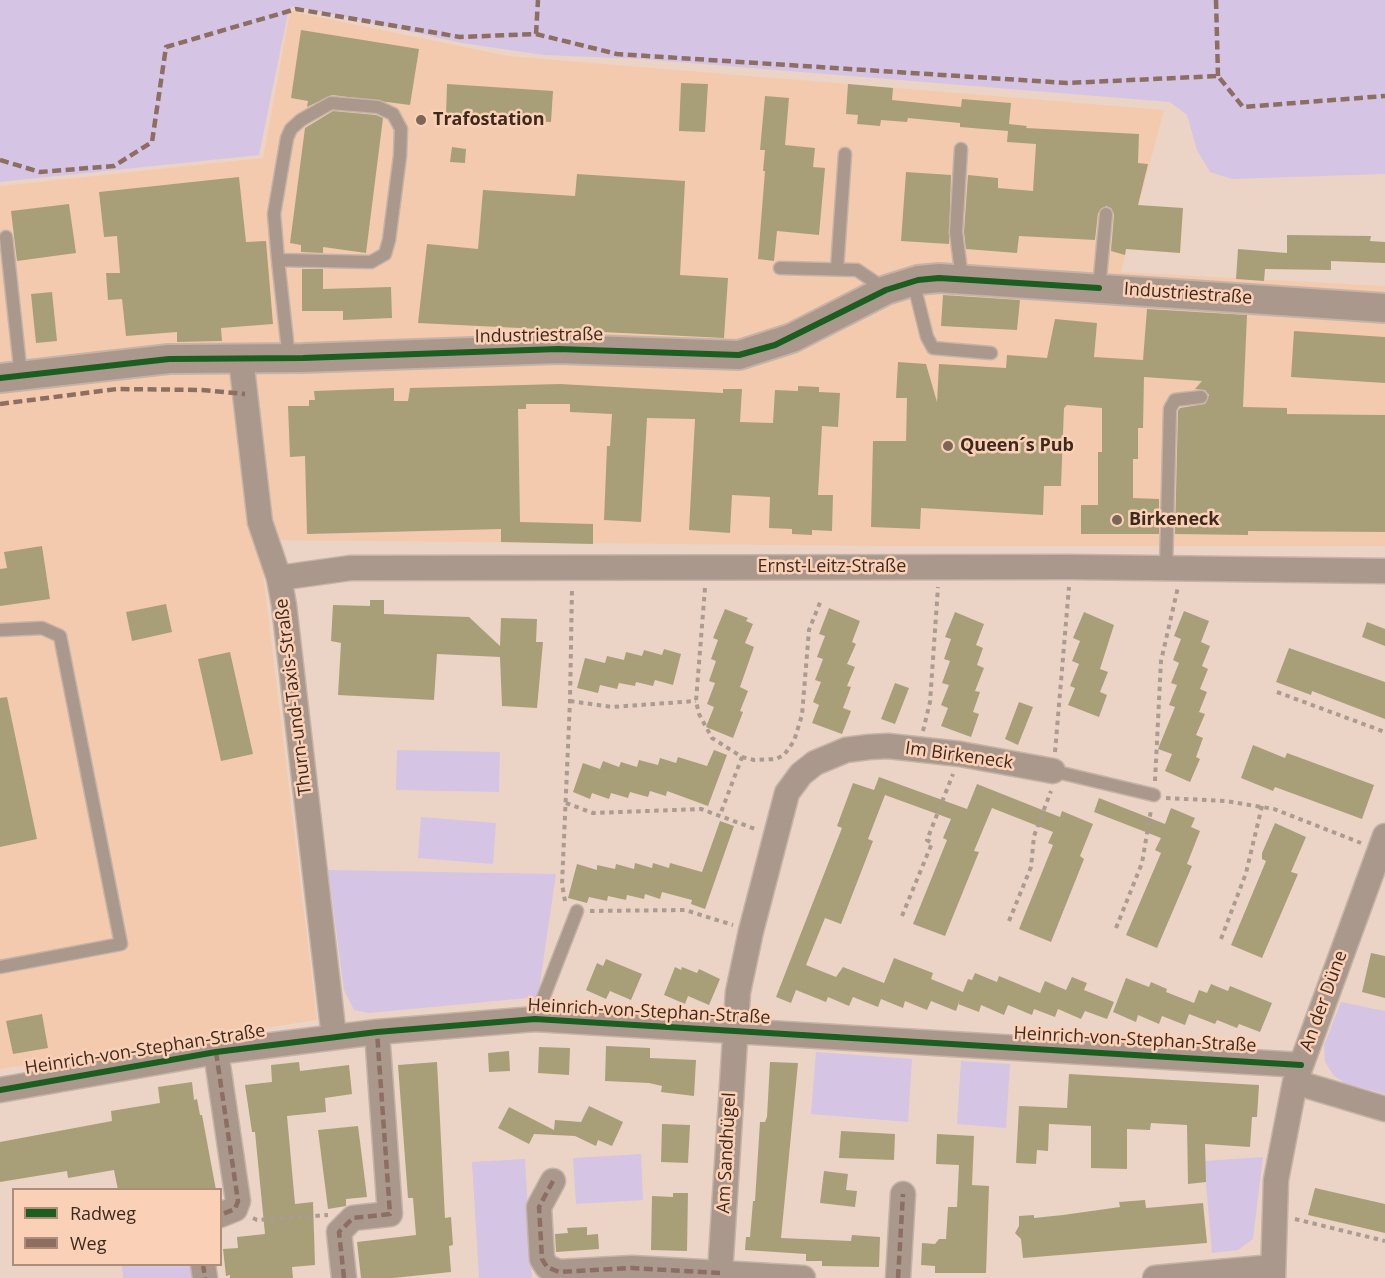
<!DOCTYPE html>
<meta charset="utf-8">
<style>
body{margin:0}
#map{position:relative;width:1385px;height:1278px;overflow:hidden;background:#ebd4c5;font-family:"Open Sans",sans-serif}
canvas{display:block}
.legend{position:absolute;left:12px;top:1188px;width:210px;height:78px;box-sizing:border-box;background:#fad0b6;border:2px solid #af8e79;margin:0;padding:8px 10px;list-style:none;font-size:18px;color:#3e2a1d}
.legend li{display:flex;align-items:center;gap:12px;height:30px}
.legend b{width:30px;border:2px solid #af8e79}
</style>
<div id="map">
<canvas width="1385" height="1278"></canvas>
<ul class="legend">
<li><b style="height:8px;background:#1b5e20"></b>Radweg</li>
<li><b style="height:8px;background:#8d6e63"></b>Weg</li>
</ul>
</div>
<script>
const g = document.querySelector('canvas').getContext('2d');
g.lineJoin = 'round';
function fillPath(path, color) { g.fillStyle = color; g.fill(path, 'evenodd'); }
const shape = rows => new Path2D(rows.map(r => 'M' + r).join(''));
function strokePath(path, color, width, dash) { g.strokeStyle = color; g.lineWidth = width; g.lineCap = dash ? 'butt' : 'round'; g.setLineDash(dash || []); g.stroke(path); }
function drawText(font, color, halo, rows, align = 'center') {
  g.font = font + ' "Open Sans",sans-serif'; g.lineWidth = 5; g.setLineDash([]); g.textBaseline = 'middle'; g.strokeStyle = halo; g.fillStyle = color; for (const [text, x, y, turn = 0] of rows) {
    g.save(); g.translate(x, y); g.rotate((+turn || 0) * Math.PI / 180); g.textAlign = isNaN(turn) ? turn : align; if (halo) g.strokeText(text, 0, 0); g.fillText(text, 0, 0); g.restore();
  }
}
fillPath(shape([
 [290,11,508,56,1164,110,1121,272,1385,286,1385,546,874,546,259,540,317,1020,0,1069,0,186,263,158]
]), '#f4caaf');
fillPath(shape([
 [0,0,1385,0,1385,174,1232,179,1210,172,1197,150,1187,115,1170,102,641,59,543,55,462,43,295,6,289,8,259,155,0,182],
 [397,750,500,752,499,792,396,790],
 [421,817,496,823,493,864,418,858],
 [328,870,556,874,538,997,369,1013,354,1010,344,990],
 [1341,1002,1385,1011,1385,1094,1345,1083,1334,1076,1325,1062,1324,1045],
 [816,1052,912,1059,908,1122,811,1114],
 [961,1061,1010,1064,1006,1128,957,1124],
 [641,1154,643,1200,576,1204,573,1158],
 [1263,1157,1253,1239,1238,1250,1212,1253,1204,1161],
 [525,1159,532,1278,479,1278,472,1162],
 [122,1265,191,1265,193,1278,123,1278]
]), '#d6c4e4');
fillPath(shape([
 [301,30,419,49,410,105,332,95,307,107,308,101,291,98],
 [681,83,708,84,705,132,679,131],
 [447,84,553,91,551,122,446,116],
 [848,84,893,88,892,100,961,107,962,99,1011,103,1009,124,1027,126,1026,128,1139,134,1138,163,1148,164,1138,205,1183,208,1180,253,1126,249,1125,255,1111,251,1114,214,1111,208,1106,206,1098,213,1095,240,1019,236,1017,253,966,249,964,232,968,175,998,178,998,188,1033,191,1036,144,1007,142,1008,131,960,127,960,123,908,118,907,122,881,120,880,126,857,124,858,115,846,114],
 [765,96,789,98,785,145,815,148,813,167,825,168,819,235,777,231,774,261,758,259,765,171,763,171,765,150,760,150],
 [333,111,376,115,383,118,366,253,323,247,323,253,301,252,301,245,290,243,305,128],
 [452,147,466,149,465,163,450,162],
 [906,172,951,175,949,244,901,241],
 [577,174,685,181,680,275,728,278,724,338,418,323,427,244,478,249,483,190,575,196],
 [239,177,246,242,266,241,273,324,221,328,222,341,177,342,177,332,126,336,122,299,108,300,106,273,120,273,117,236,104,237,99,192],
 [69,204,76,253,17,261,11,211],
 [1287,235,1371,236,1370,241,1385,242,1385,263,1331,261,1331,270,1265,269,1264,281,1236,279,1238,249,1287,253],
 [302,269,323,269,323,289,391,287,392,318,343,320,343,311,302,311],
 [52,292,57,341,36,343,31,294],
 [943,295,1020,300,1017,330,941,326],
 [1147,309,1247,315,1243,407,1287,408,1287,414,1385,415,1385,532,1248,531,1248,535,1175,534,1178,411,1180,408,1205,404,1209,395,1205,390,1195,389,1202,381,1144,377,1143,428,1138,428,1138,459,1133,459,1133,498,1159,499,1159,534,1081,534,1081,505,1098,505,1098,452,1102,452,1102,408,1067,405,1064,408,1061,486,1044,486,1043,515,921,508,920,529,871,527,873,441,906,441,907,398,896,398,898,362,926,364,937,402,939,364,1006,368,1007,355,1047,358,1055,319,1097,323,1094,357,1143,360],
 [1294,331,1385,337,1385,383,1291,377],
 [560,384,723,393,723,389,742,389,740,422,773,423,775,390,798,391,798,386,819,387,819,392,840,393,838,427,822,426,818,495,833,495,832,531,812,530,812,535,792,534,792,529,769,528,770,497,732,495,730,533,689,530,695,419,647,418,641,522,604,520,607,446,610,446,612,414,570,412,570,404,526,404,526,409,518,409,520,522,593,524,593,544,501,542,501,529,307,534,305,456,290,457,288,406,309,406,309,400,315,400,314,391,394,388,394,401,408,401,410,388],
 [42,546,50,599,0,606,0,569,7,568,4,552],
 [370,600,384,600,384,614,469,617,500,646,501,618,537,619,536,642,543,642,537,708,502,706,500,657,437,654,434,700,338,695,341,643,331,641,333,605,370,606],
 [166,604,172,632,132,641,126,612],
 [829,608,860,621,852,642,856,644,847,664,855,667,847,686,851,687,843,708,851,711,842,734,812,723,819,705,813,702,821,682,815,680,823,659,817,657,825,636,819,634],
 [725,609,748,618,746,621,753,624,745,643,754,647,740,687,748,691,740,711,743,712,733,738,706,727,714,707,707,704,715,683,709,681,716,661,711,659,718,640,713,638],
 [1184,611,1209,621,1201,642,1210,646,1202,666,1208,669,1200,689,1207,692,1199,712,1205,714,1196,735,1203,738,1196,757,1200,759,1190,782,1165,771,1172,754,1158,749,1175,707,1169,705,1177,685,1171,683,1179,663,1173,660,1181,639,1174,636],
 [955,612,984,624,976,645,983,648,977,665,984,668,975,691,980,692,973,712,979,714,971,737,941,726,948,708,941,705,949,685,942,683,950,661,944,659,951,639,945,637],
 [1084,612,1114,625,1100,669,1108,672,1100,692,1107,695,1099,717,1068,705,1075,688,1070,686,1079,664,1072,661,1080,641,1073,638],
 [1367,622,1385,629,1385,646,1362,637],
 [1289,648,1385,682,1385,719,1312,691,1311,695,1276,682],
 [664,649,681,654,673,685,655,680,653,686,636,682,635,686,619,683,617,689,600,685,598,693,577,688,585,658,605,663,607,656,624,660,626,652,642,656,644,650,662,655],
 [230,652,253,754,221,761,198,659],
 [895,683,909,688,895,724,881,719],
 [7,697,37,839,0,847,0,698],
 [1019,702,1033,707,1018,745,1005,739],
 [1253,745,1285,758,1287,753,1374,785,1362,819,1275,787,1273,791,1241,778],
 [714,750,727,755,708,806,667,791,666,796,650,791,648,797,630,792,628,798,611,793,609,799,592,793,590,799,573,792,583,763,600,769,603,761,619,767,621,762,637,767,639,760,658,765,660,758,676,763,678,757,707,766],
 [879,777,967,809,977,784,1060,817,1062,811,1093,824,1080,856,1084,859,1051,942,1019,929,1053,845,1048,843,1053,832,992,808,974,851,979,852,945,936,913,924,947,840,943,838,951,819,885,795,868,839,873,841,841,924,825,918,806,965,836,977,843,967,884,983,894,958,933,973,931,979,963,992,968,979,972,980,975,973,997,982,999,976,1040,993,1045,981,1066,990,1072,977,1087,983,1084,990,1114,1002,1107,1019,1085,1011,1081,1019,1058,1009,1055,1017,1034,1009,1032,1015,1008,1005,1004,1015,981,1005,979,1012,958,1004,960,999,956,1011,931,1001,927,1010,905,1001,903,1008,881,999,878,1007,853,997,849,1006,828,997,826,1002,796,990,791,1003,776,997,842,828,837,826,853,783,874,790],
 [1099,798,1165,824,1171,808,1195,818,1191,827,1200,831,1187,864,1192,866,1157,948,1126,935,1161,853,1155,850,1161,838,1094,812],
 [720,821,734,826,705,909,691,904,692,900,662,892,660,899,645,894,644,899,627,895,626,900,608,896,607,901,589,897,587,903,568,898,577,864,597,870,597,865,615,869,616,864,634,869,635,863,652,868,653,863,669,868,670,863,702,872],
 [1275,823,1306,837,1291,872,1298,874,1262,958,1231,945,1266,861,1262,859,1262,853],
 [1371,953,1385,956,1385,998,1362,992],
 [606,959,642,974,631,1000,610,991,606,999,586,990,597,963,603,966],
 [675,967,681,970,682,967,697,973,699,969,720,979,709,1005,688,996,685,1004,664,995],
 [1126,978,1149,987,1151,982,1167,989,1166,992,1194,1003,1199,990,1207,993,1211,984,1228,991,1230,986,1272,1003,1260,1032,1239,1024,1237,1028,1217,1020,1215,1024,1189,1014,1185,1025,1162,1016,1159,1024,1138,1015,1136,1022,1113,1012],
 [42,1014,48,1048,13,1054,6,1021],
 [606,1046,650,1048,650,1058,696,1060,694,1096,661,1092,662,1086,649,1083,605,1081],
 [539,1047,570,1048,569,1075,538,1073],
 [509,1051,510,1071,489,1072,488,1053],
 [299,1062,300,1071,349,1065,352,1094,325,1098,326,1112,287,1116,295,1204,313,1202,315,1265,292,1267,293,1278,230,1278,230,1275,226,1276,223,1249,238,1248,237,1237,265,1234,255,1132,252,1132,245,1085,272,1082,271,1065],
 [437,1062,445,1218,451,1217,453,1245,449,1246,451,1272,393,1278,361,1278,357,1242,416,1235,413,1198,408,1198,398,1065],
 [770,1062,798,1063,781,1238,851,1241,852,1235,880,1237,879,1267,822,1266,822,1261,806,1261,806,1254,745,1250,746,1237,750,1237,753,1201,755,1201,760,1122,765,1122,767,1117],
 [1069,1074,1259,1085,1257,1117,1252,1117,1250,1147,1205,1144,1206,1182,1188,1184,1187,1125,1151,1123,1150,1130,1127,1129,1127,1169,1091,1168,1091,1126,1049,1124,1048,1151,1037,1150,1036,1164,1016,1163,1019,1106,1067,1108],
 [192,1082,194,1100,197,1099,200,1115,202,1115,216,1190,118,1190,114,1170,68,1178,67,1171,0,1182,0,1142,112,1121,111,1111,160,1103,158,1087],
 [589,1106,623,1122,612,1146,598,1140,596,1146,575,1136,534,1134,529,1144,498,1128,509,1107,554,1130,555,1120,581,1122],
 [662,1124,690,1125,688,1163,661,1162],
 [358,1126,367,1197,346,1199,346,1206,328,1209,318,1130],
 [841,1131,895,1134,894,1160,839,1158],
 [937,1134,974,1136,972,1185,989,1186,986,1273,935,1273,935,1266,921,1265,922,1243,935,1244,939,1239,946,1239,948,1207,957,1207,959,1165,936,1164],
 [824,1171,848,1174,846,1190,857,1191,855,1207,820,1203],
 [1315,1188,1385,1204,1385,1233,1308,1215],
 [673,1193,688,1193,687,1251,651,1250,652,1196,673,1197],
 [1145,1200,1146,1208,1203,1203,1207,1243,1023,1258,1021,1239,1015,1233,1019,1226,1019,1216,1034,1215,1034,1218,1063,1215,1120,1207,1119,1202],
 [587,1227,587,1235,598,1234,599,1249,556,1252,555,1234,568,1233,567,1228]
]), '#a89f78');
const service = shape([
 [961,149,956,232,962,279],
 [6,237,21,376],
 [278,260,371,262,385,254,389,240,400,156,401,129,393,114,378,107,331,103,301,120,291,129,287,138,274,214,278,260,289,359],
 [780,268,857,270,885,289],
 [837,269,845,154],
 [913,281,927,337,933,348,991,353],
 [1099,288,1106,214],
 [1166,568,1170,409,1175,400,1201,397],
 [0,630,42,628,60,636,121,944,0,967],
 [1053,771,1154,795],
 [535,1019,577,911]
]);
const minor = shape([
 [241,359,260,522,279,578,284,605,334,1037],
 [279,578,350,568,1071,567,1385,571],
 [216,1052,238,1201,235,1209,220,1215],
 [1295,1082,1385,1109],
 [0,1090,216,1052,377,1032,535,1019,1301,1065],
 [553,1181,539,1207,542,1259,547,1267,559,1272,632,1268,720,1273],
 [203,1264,205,1278],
 [344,1278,339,1232,353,1218,390,1214,377,1032],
 [803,1278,720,1273,738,992,751,931,787,793,801,774,815,763,846,750,869,747,888,746,960,754,1053,771],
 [898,1278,903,1194],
 [1155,1278,1273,1267],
 [1273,1278,1276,1180,1295,1082,1385,836]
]);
const tertiary = shape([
 [0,378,169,359,303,358,558,349,739,355,792,338,886,290,918,280,939,278,1385,308]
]);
strokePath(service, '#c5b3a7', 15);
strokePath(minor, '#c5b3a7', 27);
strokePath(tertiary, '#c5b3a7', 32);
strokePath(shape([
 [705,588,696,701,699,714,712,738,742,757,720,815],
 [1277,692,1385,732],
 [570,701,612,707,696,701],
 [923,731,930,702,938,587],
 [1055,752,1069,587],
 [742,757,754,760,776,759,784,755,794,741,802,715,809,630,821,600],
 [1155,781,1161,661,1178,587],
 [1166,798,1226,801,1274,809,1361,843],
 [566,803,593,813,701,809,758,830],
 [565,901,562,884,570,701,572,589],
 [590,911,685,910,733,925],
 [902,916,932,843,927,840,953,774],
 [1009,921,1031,867,1034,836,1051,791],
 [1116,928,1142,863,1151,810],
 [1221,939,1246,873,1262,806],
 [253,1218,257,1220,328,1215],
 [1295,1219,1385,1241]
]), '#ab9b91', 4, [4.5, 4.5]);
strokePath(service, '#aa988d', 12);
strokePath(minor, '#aa988d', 24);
strokePath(tertiary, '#aa988d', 28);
strokePath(shape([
 [1216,0,1218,76],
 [536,34,538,0],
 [0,160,40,172,114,166,152,142,166,47,296,9,460,37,536,34,617,54,1067,83,1218,76,1243,107,1385,96],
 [0,404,117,389,202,390,245,394],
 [216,1052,238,1201,235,1209,220,1215],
 [553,1181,539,1207,542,1259,547,1267,559,1272,632,1268,720,1273],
 [203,1264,205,1278],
 [344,1278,339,1232,353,1218,390,1214,377,1032],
 [898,1278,903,1194]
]), '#8d6e63', 4.5, [9, 4.5]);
strokePath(shape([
 [0,378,169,359,303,358,558,349,739,355,775,345,886,290,918,280,939,278,1099,288],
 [0,1090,216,1052,377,1032,535,1019,1301,1065]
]), '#1b5e20', 6);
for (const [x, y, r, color] of [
 [421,120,6,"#7b6658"],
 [948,446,6,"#7b6658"],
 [1117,520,6,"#7b6658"]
]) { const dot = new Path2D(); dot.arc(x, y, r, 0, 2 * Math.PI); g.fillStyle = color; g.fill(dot); strokePath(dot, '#fad0b6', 2); }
drawText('bold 18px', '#3e2a1d', '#fad0b6', [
 ["Trafostation",433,120],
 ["Queen´s Pub",960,446],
 ["Birkeneck",1129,520]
], 'left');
drawText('18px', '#3e2a1d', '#fad0b6', [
 ["Industriestraße",1188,294,4],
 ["Industriestraße",539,336,-1],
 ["Ernst-Leitz-Straße",832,567],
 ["Thurn-und-Taxis-Straße",294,697,-97],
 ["Im Birkeneck",959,756,8],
 ["An der Düne",1324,1001,-70],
 ["Heinrich-von-Stephan-Straße",649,1012,3],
 ["Heinrich-von-Stephan-Straße",1135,1040,3],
 ["Heinrich-von-Stephan-Straße",145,1050,-9],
 ["Am Sandhügel",727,1153,-87]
]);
</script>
